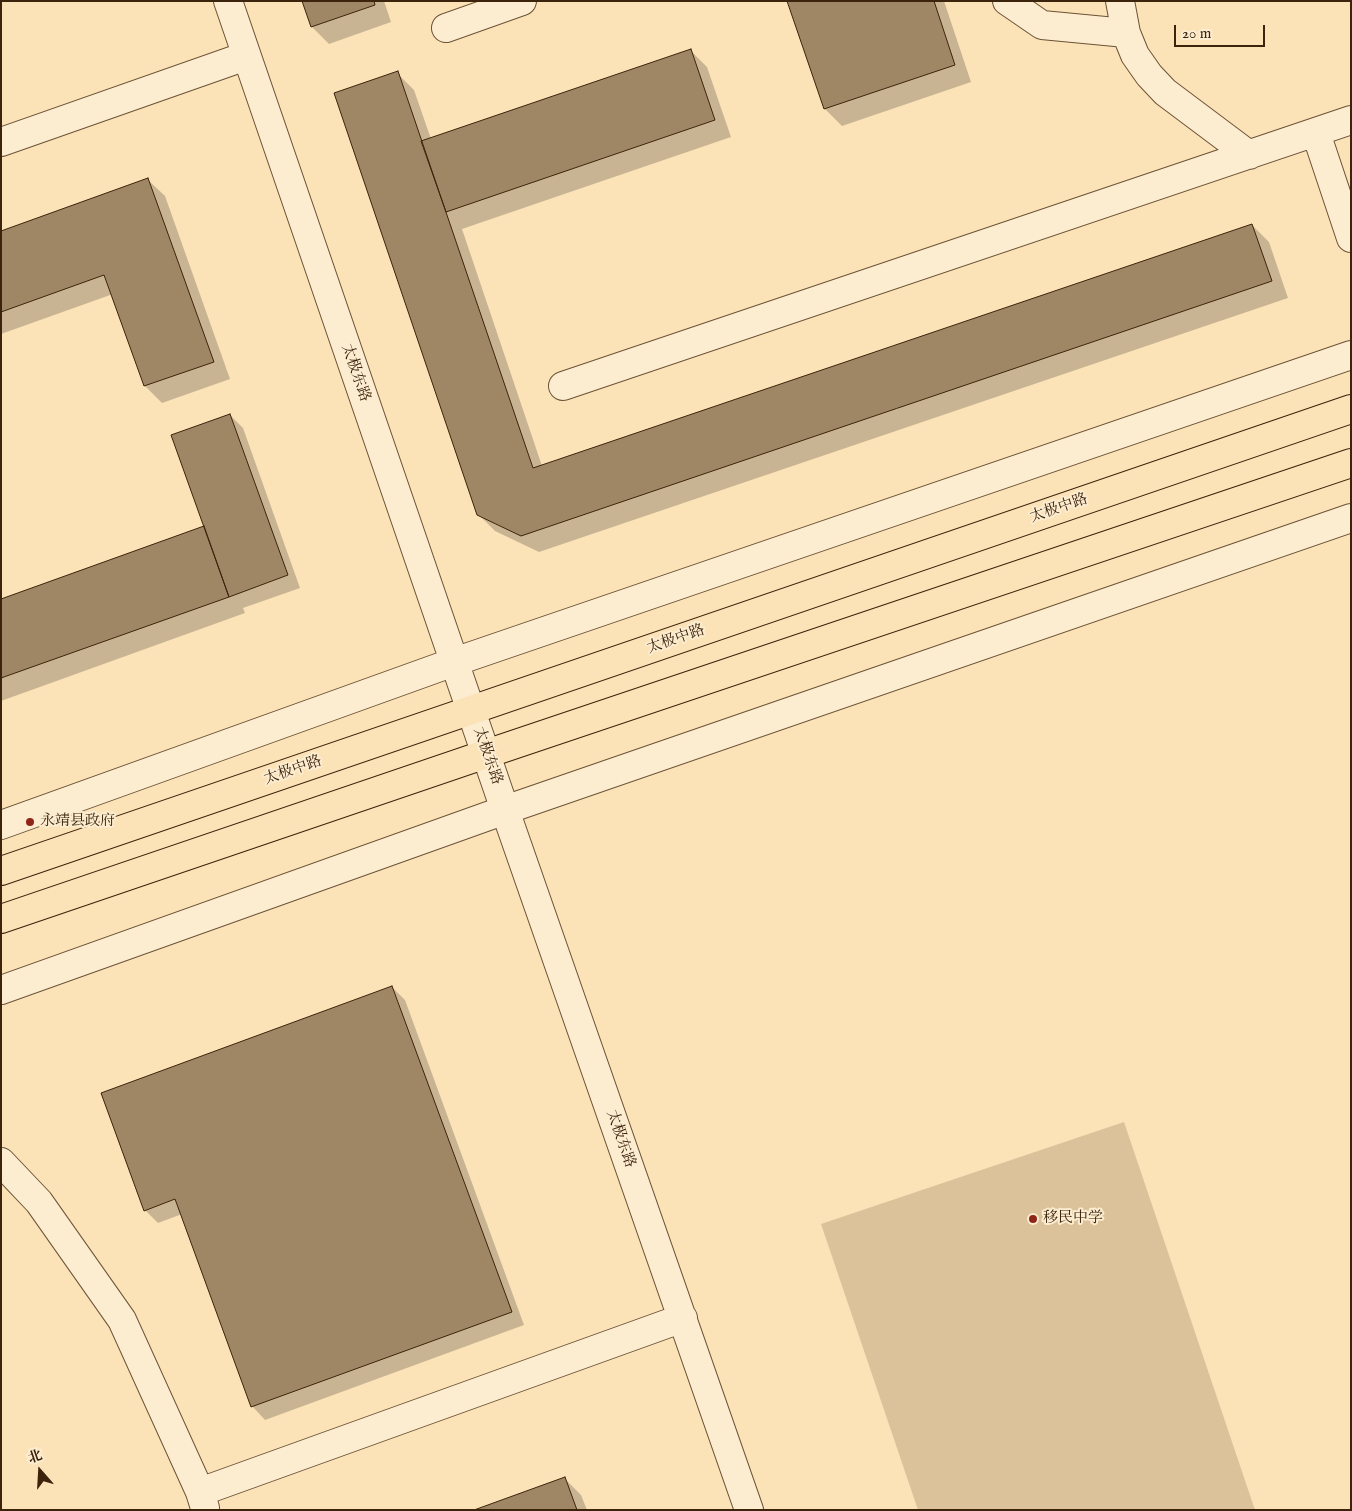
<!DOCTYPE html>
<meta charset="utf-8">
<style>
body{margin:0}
#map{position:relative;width:1352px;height:1511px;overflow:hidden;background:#fbe2b7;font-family:"IM FELL English","Noto Serif SC",serif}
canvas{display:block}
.frame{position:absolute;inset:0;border:2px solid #3c230b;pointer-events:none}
.north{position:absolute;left:15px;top:1446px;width:50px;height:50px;-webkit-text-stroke:4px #fcecd0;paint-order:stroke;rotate:341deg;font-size:14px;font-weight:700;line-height:20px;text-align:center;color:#3c230b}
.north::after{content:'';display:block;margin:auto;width:18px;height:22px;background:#3c230b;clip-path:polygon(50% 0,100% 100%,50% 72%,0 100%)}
.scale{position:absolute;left:1174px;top:25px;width:91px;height:22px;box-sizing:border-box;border:2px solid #3c230b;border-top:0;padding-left:6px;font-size:15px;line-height:18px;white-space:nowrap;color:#3c230b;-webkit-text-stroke:4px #fcecd0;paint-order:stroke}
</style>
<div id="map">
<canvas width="1352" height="1511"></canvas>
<div class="frame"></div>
<div class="north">北</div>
<div class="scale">20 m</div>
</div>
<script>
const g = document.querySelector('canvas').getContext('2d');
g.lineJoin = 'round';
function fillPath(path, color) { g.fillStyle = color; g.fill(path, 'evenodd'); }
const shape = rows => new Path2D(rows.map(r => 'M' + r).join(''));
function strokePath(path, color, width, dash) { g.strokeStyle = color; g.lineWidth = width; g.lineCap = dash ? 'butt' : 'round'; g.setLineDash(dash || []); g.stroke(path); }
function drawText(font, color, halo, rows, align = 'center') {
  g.font = font + ' "IM FELL English","Noto Serif SC",serif'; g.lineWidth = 4; g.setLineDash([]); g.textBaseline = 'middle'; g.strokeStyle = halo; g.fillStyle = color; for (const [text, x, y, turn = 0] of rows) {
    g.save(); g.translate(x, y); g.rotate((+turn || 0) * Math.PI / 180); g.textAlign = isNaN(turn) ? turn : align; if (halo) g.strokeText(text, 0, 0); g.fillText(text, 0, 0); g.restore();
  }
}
fillPath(shape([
 [1124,1122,1255,1510,918,1510,821,1224]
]), '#dbc29a');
fillPath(shape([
 [303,1,384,1,391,22,329,44,312,27],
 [788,1,944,1,971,82,842,126,825,109],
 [690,50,707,67,731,137,462,229,542,466,1252,225,1269,242,1288,298,539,552,495,531,478,514,397,73,414,90,431,139],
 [148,180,165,196,230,379,162,403,145,386,113,294,1,334,1,232],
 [230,415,243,428,300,588,243,608,245,613,1,701,1,600,205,527],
 [392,987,405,1000,524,1325,265,1420,253,1407,182,1214,158,1223,145,1210],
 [564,1478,581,1495,587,1510,478,1510]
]), '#0003');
const building = shape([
 [302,1,374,1,375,5,311,27,302,1],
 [787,1,934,1,955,65,824,109,787,1],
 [691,49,715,120,446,212,421,141,691,49],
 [398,71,533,468,1252,224,1272,281,521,536,477,515,334,93,398,71],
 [148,178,214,362,144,386,104,275,1,312,1,231,148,178],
 [230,414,288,575,229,597,171,435,230,414],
 [204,526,229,597,1,678,1,599,204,526],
 [392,986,512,1312,251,1407,175,1199,144,1211,101,1093,392,986],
 [565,1477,577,1510,474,1510,565,1477]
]);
fillPath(building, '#9f8664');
strokePath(building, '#3c230b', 1);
const minor = shape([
 [228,1,505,810,749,1510],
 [1007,1,1042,25,1126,33],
 [1120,1,1126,33,1135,55,1149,75,1165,92,1249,155],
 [446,28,522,1],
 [1316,133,1351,238],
 [1,142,246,56],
 [563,386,1351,120],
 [1,825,454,662,1351,355],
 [1,990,505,810,1351,518],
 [1,1162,39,1202,122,1320,200,1492,205,1508],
 [200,1492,683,1318]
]);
const major = shape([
 [1,871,1351,409],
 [1,919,486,754,1351,463]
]);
strokePath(minor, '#6c5336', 30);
strokePath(major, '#3c230b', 30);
strokePath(minor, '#fcecd0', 28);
strokePath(major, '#fbe2b7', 28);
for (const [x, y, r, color] of [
 [30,822,5,"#8f2418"],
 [1033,1219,5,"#8f2418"]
]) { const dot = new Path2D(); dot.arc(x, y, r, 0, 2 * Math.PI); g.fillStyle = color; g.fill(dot); strokePath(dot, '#fcecd0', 2); }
drawText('15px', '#3c230b', '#fcecd0', [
 ["太极东路",355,373,71],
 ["太极中路",1059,509,-19],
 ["太极中路",676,640,-19],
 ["太极东路",487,756,71],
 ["太极中路",293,771,-19],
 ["太极东路",620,1139,71]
]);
drawText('15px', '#3c230b', '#fcecd0', [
 ["永靖县政府",40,822],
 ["移民中学",1043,1219]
], 'left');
</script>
